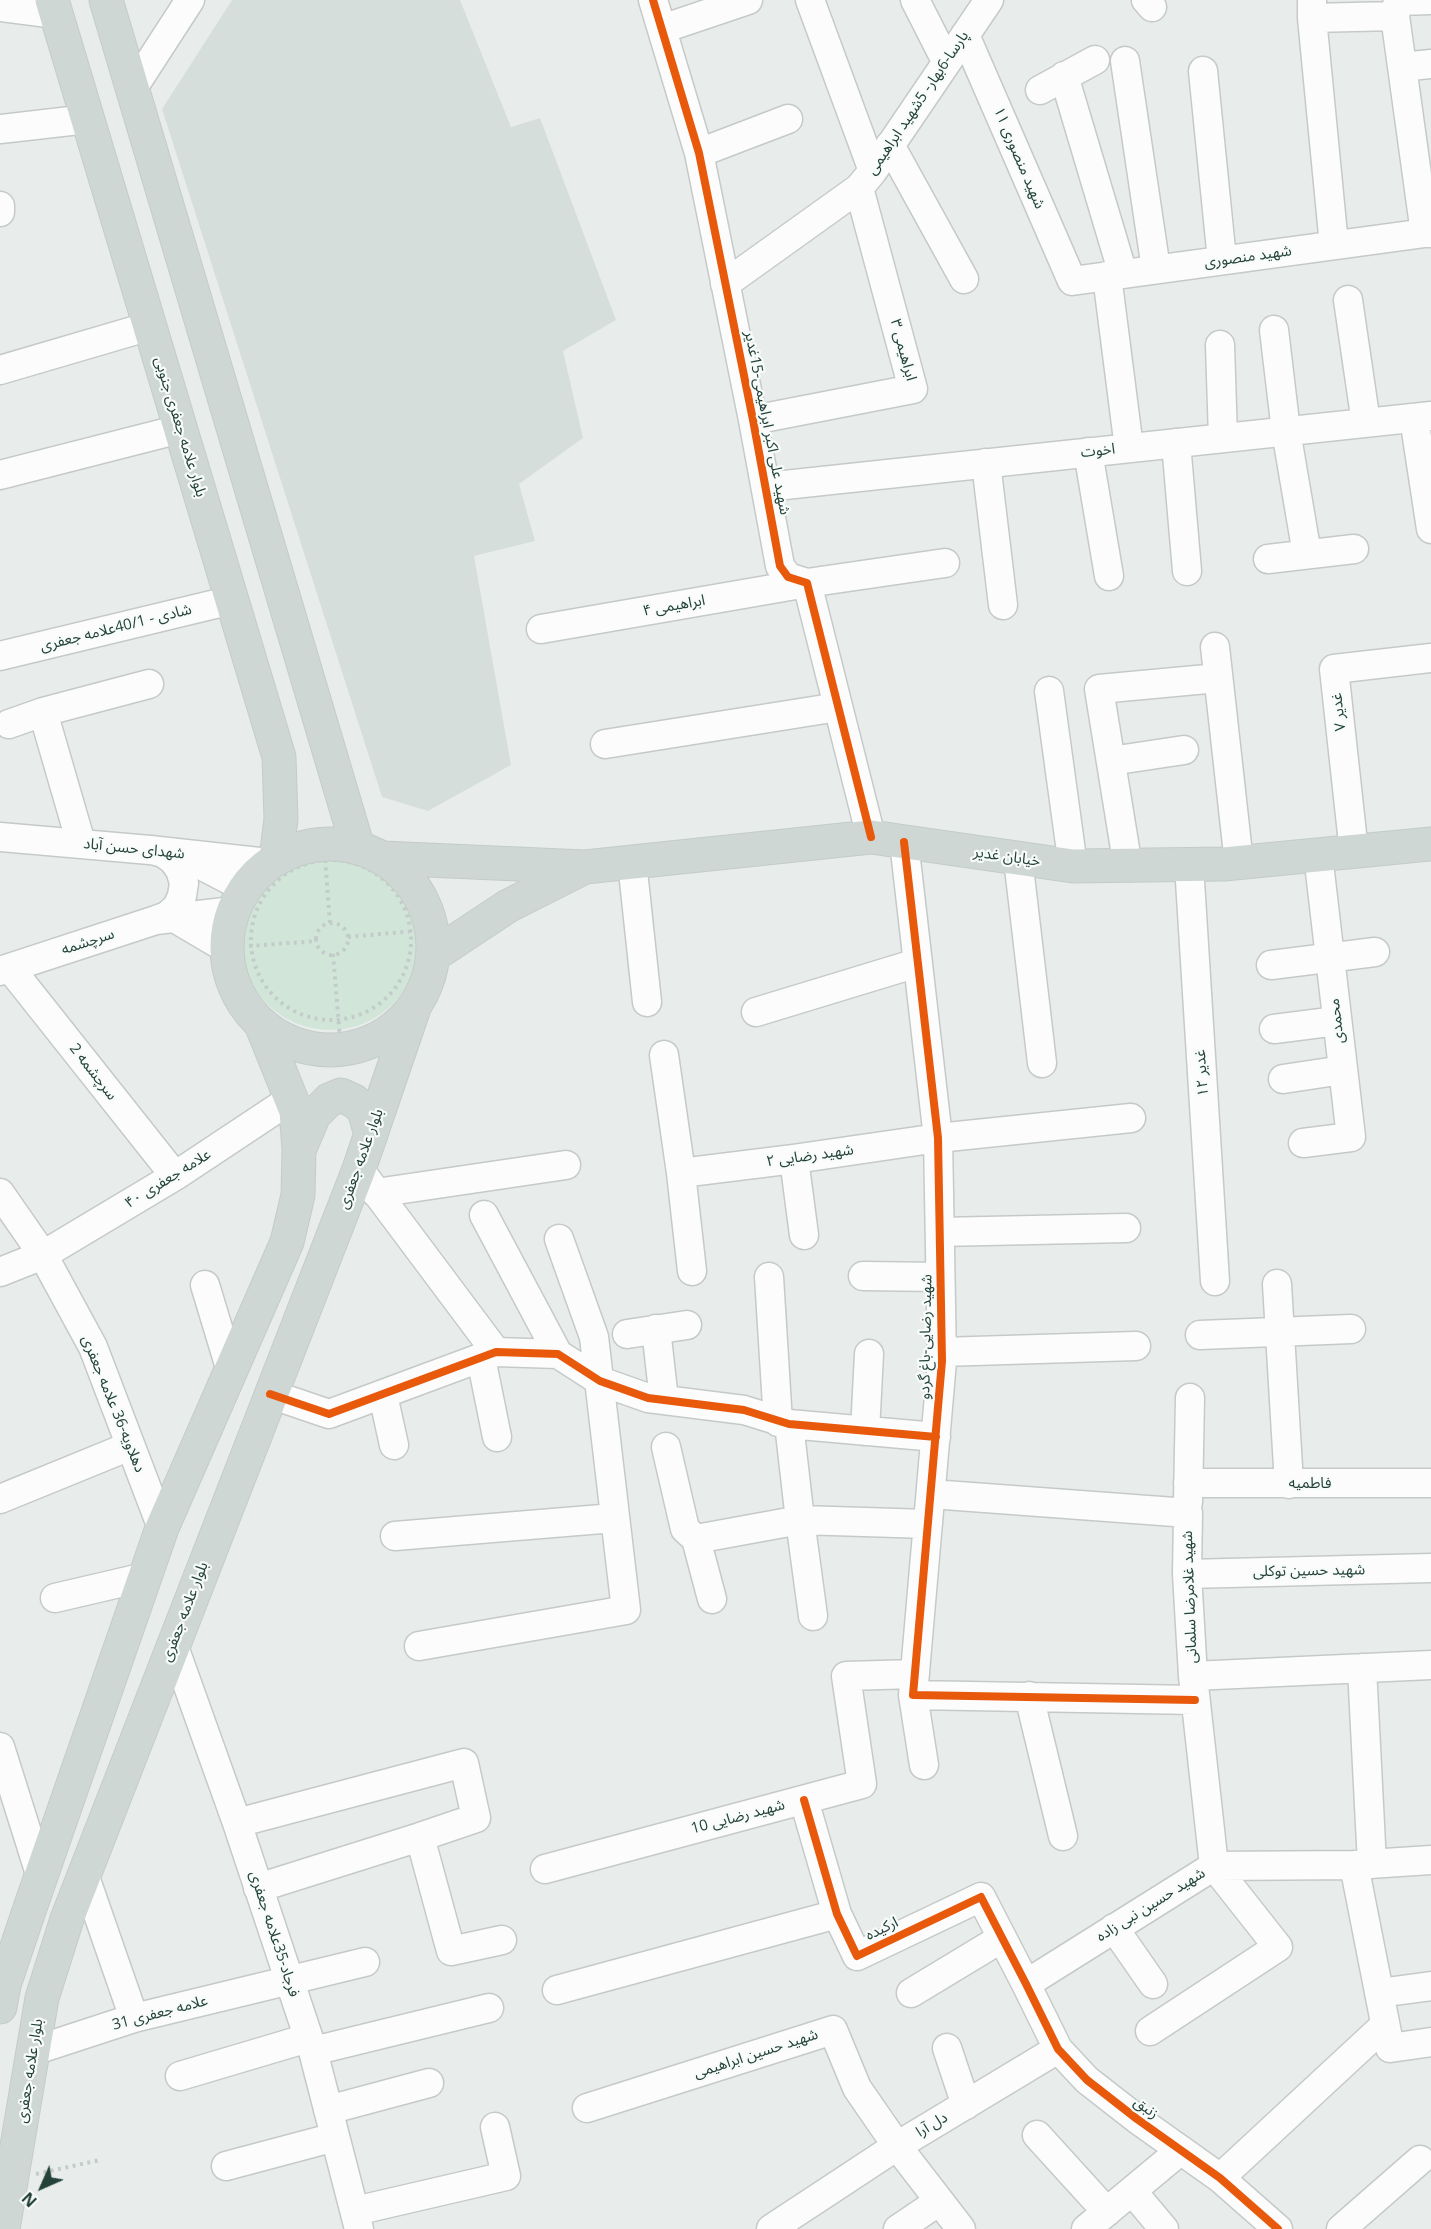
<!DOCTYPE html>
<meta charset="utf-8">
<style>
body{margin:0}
#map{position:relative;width:1431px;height:2229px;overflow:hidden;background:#e8edeb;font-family:"Open Sans",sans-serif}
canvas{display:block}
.north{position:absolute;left:12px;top:2157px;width:60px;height:60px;-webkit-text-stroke:4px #f7fbf9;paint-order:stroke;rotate:225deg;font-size:16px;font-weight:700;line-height:24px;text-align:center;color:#24423a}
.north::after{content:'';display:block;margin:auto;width:21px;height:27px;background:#24423a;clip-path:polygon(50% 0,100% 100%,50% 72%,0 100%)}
</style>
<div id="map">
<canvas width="1431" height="2229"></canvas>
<div class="north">N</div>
</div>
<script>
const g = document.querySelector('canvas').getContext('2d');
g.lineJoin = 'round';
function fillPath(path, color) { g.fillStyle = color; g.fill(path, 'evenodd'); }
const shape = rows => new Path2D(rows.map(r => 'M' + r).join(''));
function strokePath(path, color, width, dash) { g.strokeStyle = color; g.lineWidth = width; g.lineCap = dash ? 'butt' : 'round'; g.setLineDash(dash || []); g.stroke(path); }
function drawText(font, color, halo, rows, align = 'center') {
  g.font = font + ' "Open Sans","Noto Sans Arabic",sans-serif'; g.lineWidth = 4.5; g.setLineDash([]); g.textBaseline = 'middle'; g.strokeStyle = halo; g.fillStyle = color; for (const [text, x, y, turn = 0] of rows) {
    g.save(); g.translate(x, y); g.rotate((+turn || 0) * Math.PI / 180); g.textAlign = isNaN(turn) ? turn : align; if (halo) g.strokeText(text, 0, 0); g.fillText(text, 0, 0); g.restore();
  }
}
fillPath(shape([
 [232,0,460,0,511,127,540,118,616,320,563,351,583,438,519,484,535,541,474,556,511,765,428,811,382,797,162,109]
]), '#d6dedb');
fillPath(shape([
 '241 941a89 89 0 1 1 178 0a89 89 0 1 1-178 0Z'
]), '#d1e6d8');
const minor = shape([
 [653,0,699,153,753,420,780,566,788,577,807,583,871,837],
 [810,0,873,171],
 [915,0,946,61],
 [1146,0,1152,7],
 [1398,0,1395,16,1425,233,1431,233],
 [1312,1,1312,18,1395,16],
 [1398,1,1431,0],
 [0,7,56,14],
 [1312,18,1334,245],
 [662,29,748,0],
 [965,35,1072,281,1425,233],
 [1125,61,1156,269],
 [1402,67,1431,64],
 [1203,71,1222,260],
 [1064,76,1123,274],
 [133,88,190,0],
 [1040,90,1095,60],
 [0,129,88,119],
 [890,145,964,279],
 [699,153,788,119],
 [0,206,0,212],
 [1107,276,1129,448],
 [725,284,859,188,873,171,989,0],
 [1348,300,1366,423],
 [1274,330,1286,431,1307,554],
 [1220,345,1223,438],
 [0,370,150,326],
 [1414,418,1431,529],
 [753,420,913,389,859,188],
 [1176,443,1187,571],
 [1088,452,1109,576],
 [986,463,1003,605],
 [0,475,180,429],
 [766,487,1431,416],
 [1268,559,1354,549],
 [541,629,807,583,945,563],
 [1215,647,1239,863],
 [0,656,232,600],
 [1049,691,1073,866],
 [43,712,81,843],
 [9,724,43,712,149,684],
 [605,744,838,707],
 [1111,761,1184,750],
 [0,837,150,850,268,863],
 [904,842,938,1138,942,1361,913,1695,1195,1700],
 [152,850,163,853,173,860,180,870,184,883,182,896,177,907,167,916,156,920],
 [1354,852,1334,669,1431,658],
 [1018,859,1042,1063],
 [193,861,245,888],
 [632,862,647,1002],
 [1189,865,1215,1281],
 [1128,867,1099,689,1218,678],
 [176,919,227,949],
 [1271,965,1375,952],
 [10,968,175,1176],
 [0,971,156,920,233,911],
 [756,1012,917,963],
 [1274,1029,1337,1021],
 [664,1055,681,1173,794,1159,938,1138,1131,1118],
 [1283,1079,1343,1070],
 [1303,1143,1351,1137,1318,855],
 [794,1159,804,1235],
 [359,1169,496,1352],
 [681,1173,692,1271],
 [0,1193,43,1255,93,1347,162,1528],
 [376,1193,566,1165],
 [484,1215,558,1354],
 [940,1232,1126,1228],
 [0,1272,43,1255,175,1176,291,1099],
 [863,1276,940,1277],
 [769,1277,778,1422],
 [1277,1284,1289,1484],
 [205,1285,231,1371],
 [656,1329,664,1400],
 [627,1334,687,1325],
 [1200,1335,1351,1329],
 [941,1352,1136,1346],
 [481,1358,497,1437],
 [270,1394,329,1414,496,1352,558,1354,600,1381,648,1398,744,1410,789,1424,936,1437],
 [383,1395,394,1445],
 [789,1424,800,1520,928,1524],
 [865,1431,869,1354],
 [666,1447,685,1529,696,1539,712,1599],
 [1188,1483,1431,1483],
 [931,1494,1188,1513,1187,1574,1193,1676,1214,1866,1278,1947,1150,2031],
 [0,1499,130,1446],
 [1188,1502,1190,1398],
 [395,1536,614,1518],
 [696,1539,800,1520,813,1616],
 [1187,1574,1431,1568],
 [55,1598,145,1577],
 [173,1644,237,1823,313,2051,359,2229],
 [419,1646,626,1610,594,1337,559,1239],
 [1362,1668,1372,1864],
 [1193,1676,1431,1665],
 [913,1695,924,1765],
 [1029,1696,1063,1836],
 [0,1747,41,1877],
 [804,1800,837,1914,857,1956,981,1897,1026,1984,1058,2049,1087,2080,1137,2119,1220,2178,1278,2229],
 [237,1823,464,1763,476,1818,420,1837],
 [1354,1865,1390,2048,1431,2042],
 [545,1869,862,1784,846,1676,915,1674],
 [84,1874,134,2018],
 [258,1888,420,1837,451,1951,502,1940],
 [1114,1928,1153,1984],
 [1026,1984,1214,1866,1354,1865,1431,1860],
 [557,1990,837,1914],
 [911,1993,1002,1938],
 [1379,1993,1431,1986],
 [947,2048,966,2105],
 [33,2051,134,2018,365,1962],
 [313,2051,489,2008],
 [180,2076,308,2038],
 [587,2108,833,2030,857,2088,897,2146,771,2229],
 [328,2110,429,2083],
 [1037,2135,1107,2212],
 [226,2166,335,2137],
 [1220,2178,1385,2025],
 [1132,2191,1164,2229],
 [355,2211,506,2176,495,2127],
 [898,2229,938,2202],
 [961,2229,897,2146,1058,2049],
 [1086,2229,1181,2150],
 [1341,2229,1420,2160]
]);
const major = shape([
 [52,0,279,757,281,819,276,859],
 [106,0,358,848],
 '227 947a103 103 0 1 1 206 0a103 103 0 1 1-206 0Z',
 [382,858,585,867,508,906,434,955],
 [585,867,871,837,1073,866,1224,864,1431,844],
 [300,1148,314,1115,329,1100,341,1095,354,1101,364,1110,371,1135],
 [0,2007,4,1985,31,1905,162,1528,287,1242,298,1195,299,1149,296,1111,261,1024],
 [3,2229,42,1998,67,1919,359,1169,414,1008]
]);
strokePath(minor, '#c5cac8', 31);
strokePath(major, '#c3ccc9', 35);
strokePath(shape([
 [324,845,330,923],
 '251 940a80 80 0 1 1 160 0a80 80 0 1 1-160 0Z',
 '316 939a16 16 0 1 1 32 0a16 16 0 1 1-32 0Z',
 [348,937,425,930],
 [249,946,317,941],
 [333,954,341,1050],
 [36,2174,100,2160]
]), '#c3ccca', 4, [3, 4.5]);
strokePath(minor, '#fcfcfc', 28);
strokePath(major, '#cfd7d5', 33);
strokePath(shape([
 [653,0,699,153,753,420,780,566,788,577,807,583,871,837],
 [904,842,938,1138,942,1361,913,1695,1195,1700],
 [270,1394,329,1414,496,1352,558,1354,600,1381,648,1398,744,1410,789,1424,936,1437],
 [804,1800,837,1914,857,1956,981,1897,1026,1984,1058,2049,1087,2080,1137,2119,1220,2178,1278,2229]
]), '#e8590c', 8);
drawText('15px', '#24423a', '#f7fbf9', [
 ["پارسا-6بهار- 5شهید ابراهیمی",918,103,-56],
 ["شهید منصوری ۱۱",1019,158,67],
 ["شهید منصوری",1248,257,-8],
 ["ابراهیمی ۳",903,350,75],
 ["شهید علی اکبر ابراهیمی-15غدیر",767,423,79],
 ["بلوار علامه جعفری جنوبی",180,427,73],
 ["اخوت",1098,451,-6],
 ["ابراهیمی ۴",674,606,-10],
 ["شادی - 40/1علامه جعفری",116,628,-14],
 ["غدیر ۷",1339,712,-96],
 ["شهدای حسن آباد",134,849,6],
 ["خیابان غدیر",1007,857,8],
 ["سرچشمه",88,942,-18],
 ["محمدی",1337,1021,-97],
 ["سرچشمه 2",93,1072,52],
 ["غدیر ۱۲",1202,1073,-94],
 ["شهید رضایی ۲",810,1156,-8],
 ["بلوار علامه جعفری",361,1159,-70],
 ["علامه جعفری ۴۰",168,1179,-32],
 ["شهید رضایی-باغ گردو",926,1337,-89],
 ["دهلاویه-36 علامه جعفری",113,1404,68],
 ["فاطمیه",1310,1484],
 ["شهید حسین توکلی",1309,1571,-1],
 ["شهید غلامرضا سلمانی",1190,1597,-92],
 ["بلوار علامه جعفری",185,1612,-69],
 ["شهید رضایی 10",738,1817,-15],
 ["شهید حسین نبی زاده",1151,1905,-32],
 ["ارکیده",882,1929,-26],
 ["فرجاد-35علامه جعفری",274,1934,72],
 ["علامه جعفری 31",160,2013,-15],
 ["شهید حسین ابراهیمی",756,2054,-18],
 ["بلوار علامه جعفری",30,2071,-81],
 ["زنبق",1146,2108,37],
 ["دل آرا",932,2125,-31]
]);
</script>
